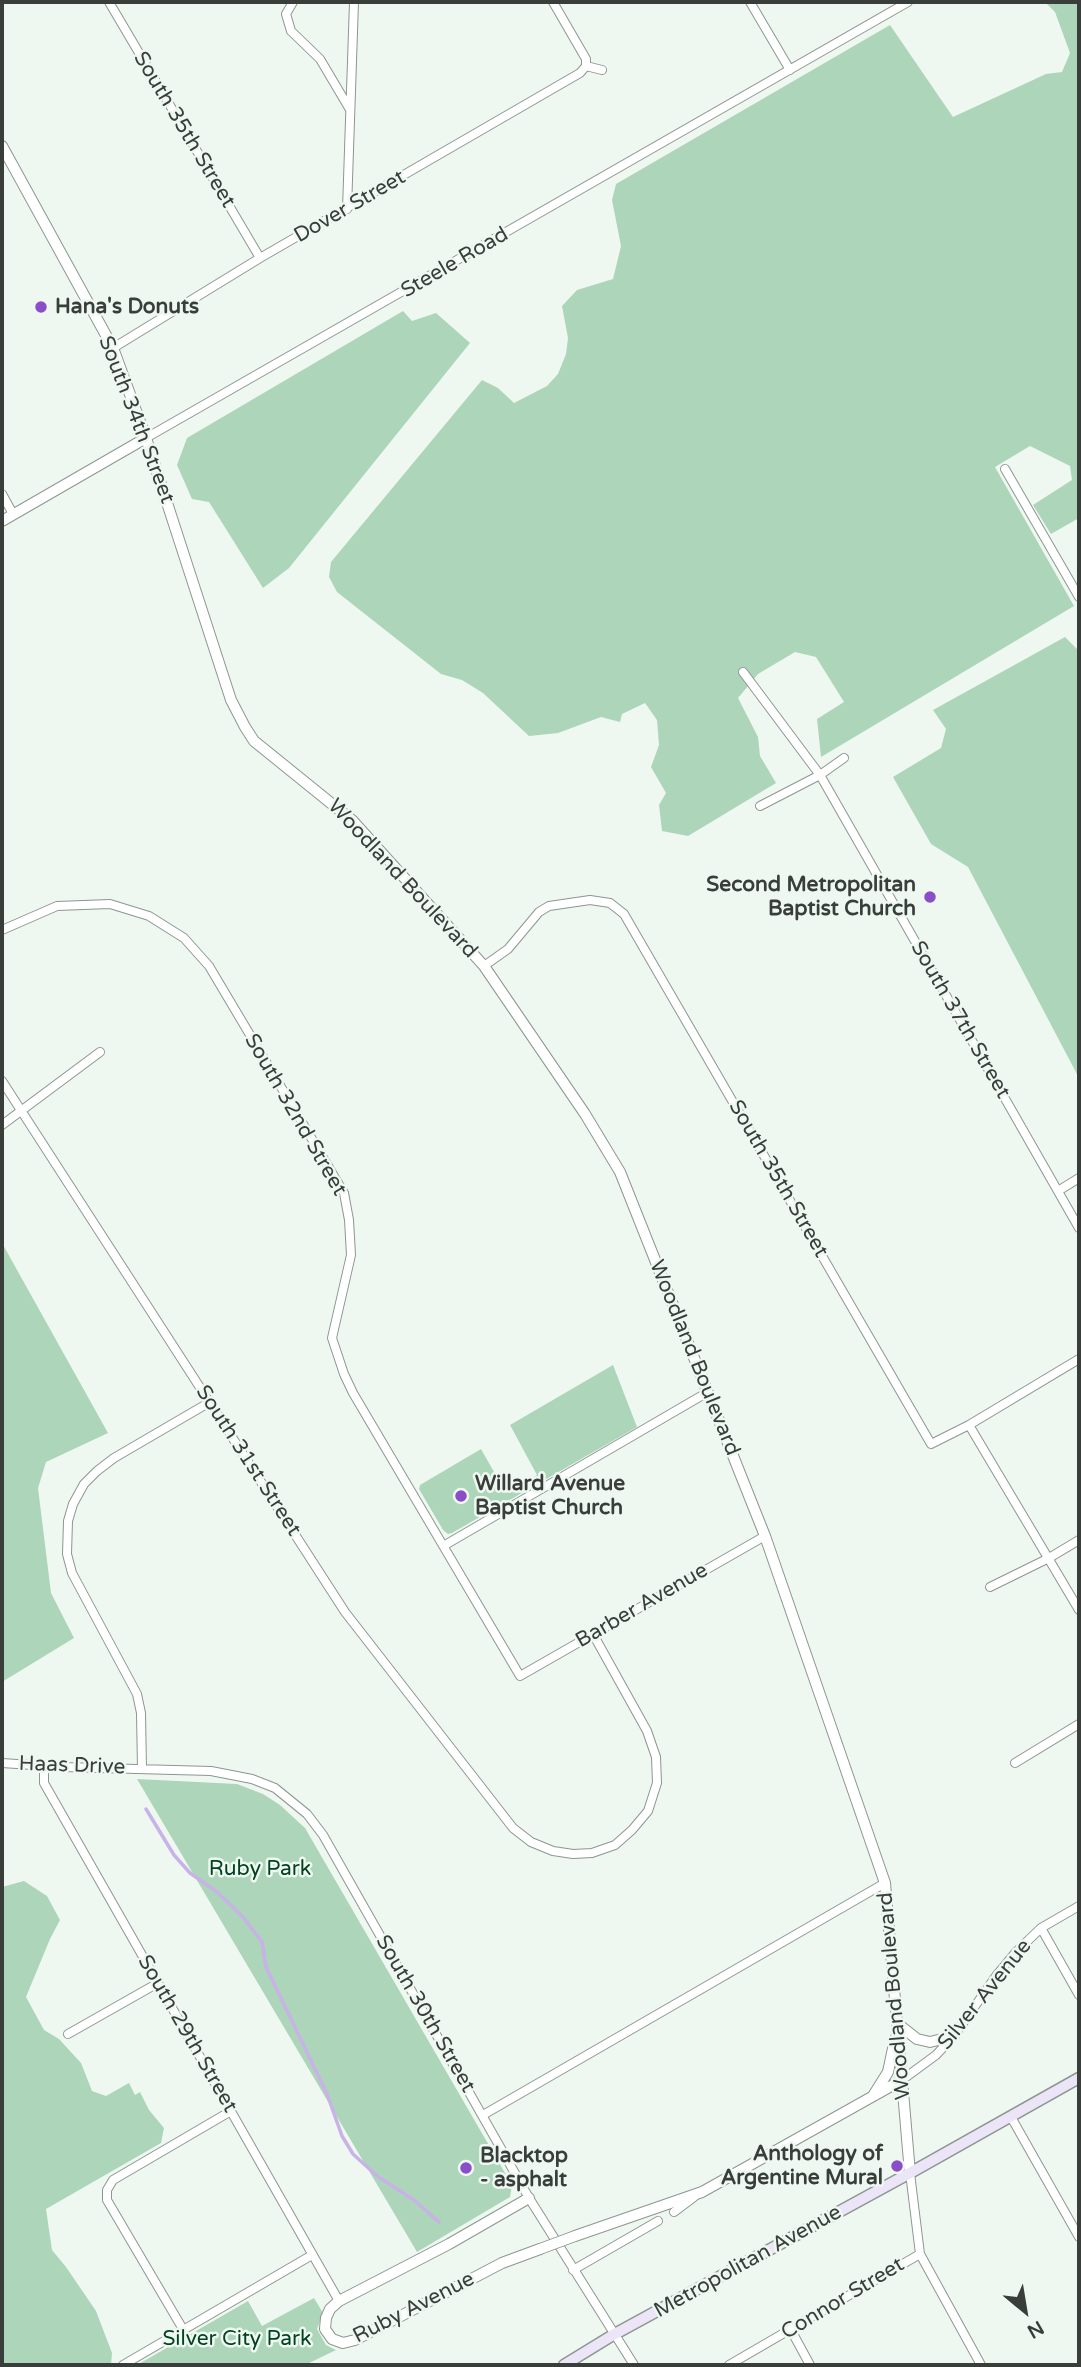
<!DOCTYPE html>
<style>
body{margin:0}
#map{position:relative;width:1081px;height:2367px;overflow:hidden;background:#eef8f1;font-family:"Varela Round",sans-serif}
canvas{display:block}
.frame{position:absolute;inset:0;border:4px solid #3a3e3b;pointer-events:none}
.north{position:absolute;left:990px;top:2276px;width:70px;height:70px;-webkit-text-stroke:5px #eef8f1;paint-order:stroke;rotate:150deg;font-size:19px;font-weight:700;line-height:28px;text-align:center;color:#3a3e3b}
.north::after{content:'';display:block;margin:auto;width:24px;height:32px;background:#3a3e3b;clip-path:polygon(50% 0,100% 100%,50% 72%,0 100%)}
</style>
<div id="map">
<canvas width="1081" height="2367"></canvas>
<div class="frame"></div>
<div class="north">N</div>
</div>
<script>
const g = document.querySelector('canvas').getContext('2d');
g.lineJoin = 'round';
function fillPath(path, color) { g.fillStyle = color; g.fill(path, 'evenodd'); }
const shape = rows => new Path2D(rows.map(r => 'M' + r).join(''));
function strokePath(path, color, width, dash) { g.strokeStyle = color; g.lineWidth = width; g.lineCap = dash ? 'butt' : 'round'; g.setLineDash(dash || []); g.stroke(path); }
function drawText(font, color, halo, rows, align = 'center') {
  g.font = font + ' "Varela Round",sans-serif'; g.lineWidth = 5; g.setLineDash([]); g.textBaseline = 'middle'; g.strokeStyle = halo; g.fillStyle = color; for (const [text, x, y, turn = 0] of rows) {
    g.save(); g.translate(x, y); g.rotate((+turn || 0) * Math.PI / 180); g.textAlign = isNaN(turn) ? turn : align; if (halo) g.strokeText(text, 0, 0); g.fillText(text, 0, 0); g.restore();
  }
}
fillPath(shape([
 [1045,2,1079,2,1079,518,1051,534,1033,505,1072,480,1070,466,1030,446,995,467,1074,606,821,757,817,719,844,702,816,657,795,652,758,674,738,698,758,737,760,756,776,783,688,836,662,831,659,805,666,793,651,767,659,745,657,720,645,703,622,714,620,722,601,717,558,733,529,736,483,693,462,680,441,674,337,592,329,577,331,562,482,380,498,388,514,403,547,386,558,374,566,354,568,338,562,306,577,290,613,279,621,246,612,200,616,184,890,25,953,117,1046,74,1062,72,1070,53,1055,12],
 [403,311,412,321,436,313,470,343,289,568,263,588,209,502,192,499,177,465,187,438],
 [1065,637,1079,651,1079,1078,968,867,931,844,893,777,941,748,946,729,933,710],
 [2,1243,108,1433,46,1462,38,1488,51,1593,74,1638,2,1682],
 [613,1365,637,1427,452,1533,448,1534,443,1530,419,1489,420,1485,481,1449,506,1493,537,1475,510,1425],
 [137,1779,237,1784,263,1794,280,1805,305,1828,512,2185,510,2197,417,2252],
 [24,1881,47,1896,60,1920,50,1939,26,1997,44,2030,59,2039,81,2063,92,2091,106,2096,129,2083,135,2095,140,2092,149,2110,164,2128,161,2143,46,2209,52,2250,66,2267,96,2311,112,2353,111,2365,2,2365,2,1887],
 [314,2298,323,2313,317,2329,326,2345,336,2350,305,2365,137,2365,248,2301,262,2326]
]), '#add5b9');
strokePath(shape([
 [146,1809,174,1855,190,1873,217,1892,243,1917,262,1942,266,1967,327,2094,342,2136,353,2154,377,2176,414,2200,439,2222]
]), '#c8b2e7', 3.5);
const minor = shape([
 [109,2,260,258],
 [293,2,286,14,291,31,320,59,349,108],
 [553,2,586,59,586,66,602,70],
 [750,2,790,70],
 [347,209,354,2],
 [113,348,260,258,580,73,586,66],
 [146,438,908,2],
 [1005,469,1079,597],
 [2,494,13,514],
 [743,672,820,775,1079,1228],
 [760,806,820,775,844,758],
 [2,930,57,906,110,904,149,916,184,938,209,966,344,1193,349,1220,351,1255,332,1338,344,1374,353,1393,520,1676,765,1536],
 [484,966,508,949,539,912,549,906,590,900,610,903,624,914,931,1444,969,1425,1079,1359],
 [2,1081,345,1612,513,1828,531,1842,553,1851,573,1854,592,1853,615,1845,632,1830,648,1811,657,1783,656,1757,647,1731,593,1634],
 [2,1125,100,1052],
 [1058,1191,1079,1178],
 [969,1425,1079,1610],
 [445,1545,708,1392],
 [990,1587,1049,1558,1079,1540],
 [2,1763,62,1767,211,1771,252,1779,275,1788,307,1814,323,1835,529,2198,634,2365],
 [1015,1763,1079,1724],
 [44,1765,44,1783,339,2301],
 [142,1769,141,1713,137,1694,72,1573,67,1554,68,1521,73,1504,84,1484,97,1471,114,1458,210,1402],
 [1041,1928,1079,1995],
 [68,2034,158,1983],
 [902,2080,936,2055,954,2036,996,1976,1016,1952,1041,1928,1079,1906],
 [483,2115,885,1883],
 [1011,2117,1079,2237],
 [910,2173,920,2254,981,2365],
 [674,2212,694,2197],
 [573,2270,658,2221],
 [791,2330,810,2365],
 [184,2331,107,2200,107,2190,113,2180,231,2111],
 [123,2365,312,2255],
 [729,2365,920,2254]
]);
const tertiary = shape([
 [2,146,113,348,146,438,231,700,245,727,254,741,353,821,484,966,585,1114,620,1172,765,1536,885,1883,910,2173],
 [2,521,146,438],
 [898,2024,917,2039,930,2042,954,2036],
 [873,2096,888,2072,895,2039],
 [529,2198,449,2244,339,2301,330,2309,326,2318,325,2329,332,2339,343,2343,355,2340,502,2263,540,2249],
 [575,2236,702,2192,902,2080]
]);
const secondary = shape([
 [564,2365,613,2335,910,2173,1079,2078]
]);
strokePath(minor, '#8d968f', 10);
strokePath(tertiary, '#8d968f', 12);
strokePath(secondary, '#8d968f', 13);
strokePath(minor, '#fff', 8);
strokePath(tertiary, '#fff', 10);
strokePath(secondary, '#ece4f7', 10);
const tertiaryBridge = shape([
 [540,2249,575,2236]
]);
strokePath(tertiaryBridge, '#8d968f', 12, []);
strokePath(tertiaryBridge, '#fff', 10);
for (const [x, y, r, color] of [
 [41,307,7,"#8a4fc6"],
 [930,897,7,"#8a4fc6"],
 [461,1496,7,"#8a4fc6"],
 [897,2166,7,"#8a4fc6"],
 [466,2168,7,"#8a4fc6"]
]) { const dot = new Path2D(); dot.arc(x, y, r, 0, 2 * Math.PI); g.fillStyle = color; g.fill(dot); strokePath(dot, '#eef8f1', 2.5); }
drawText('21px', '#3a3e3b', '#eef8f1', [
 ["South 35th Street",184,130,59],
 ["Dover Street",350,207,-30],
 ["Steele Road",455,263,-30],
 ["South 34th Street",136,420,69],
 ["Woodland Boulevard",402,879,47],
 ["South 37th Street",960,1020,60],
 ["South 32nd Street",295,1115,60],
 ["South 35th Street",778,1179,60],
 ["Woodland Boulevard",694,1358,68],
 ["South 31st Street",248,1461,57],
 ["Barber Avenue",642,1606,-30],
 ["Haas Drive",72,1766,2],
 ["Silver Avenue",985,1995,-51],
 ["Woodland Boulevard",895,1996,-95],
 ["South 30th Street",425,2014,60],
 ["South 29th Street",187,2034,60],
 ["Metropolitan Avenue",748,2262,-29],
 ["Connor Street",843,2299,-31],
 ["Ruby Avenue",414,2308,-27]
]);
drawText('bold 21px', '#3a3e3b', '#eef8f1', [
 ["Hana's Donuts",55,307],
 ["Second Metropolitan",916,885,"right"],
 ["Baptist Church",916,909,"right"],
 ["Willard Avenue",475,1484],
 ["Baptist Church",475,1508],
 ["Anthology of",883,2154,"right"],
 ["Argentine Mural",883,2178,"right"],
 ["Blacktop",480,2156],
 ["- asphalt",480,2180]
], 'left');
drawText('21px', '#004321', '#eef8f1', [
 ["Ruby Park",260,1869],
 ["Silver City Park",237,2339]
]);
</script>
